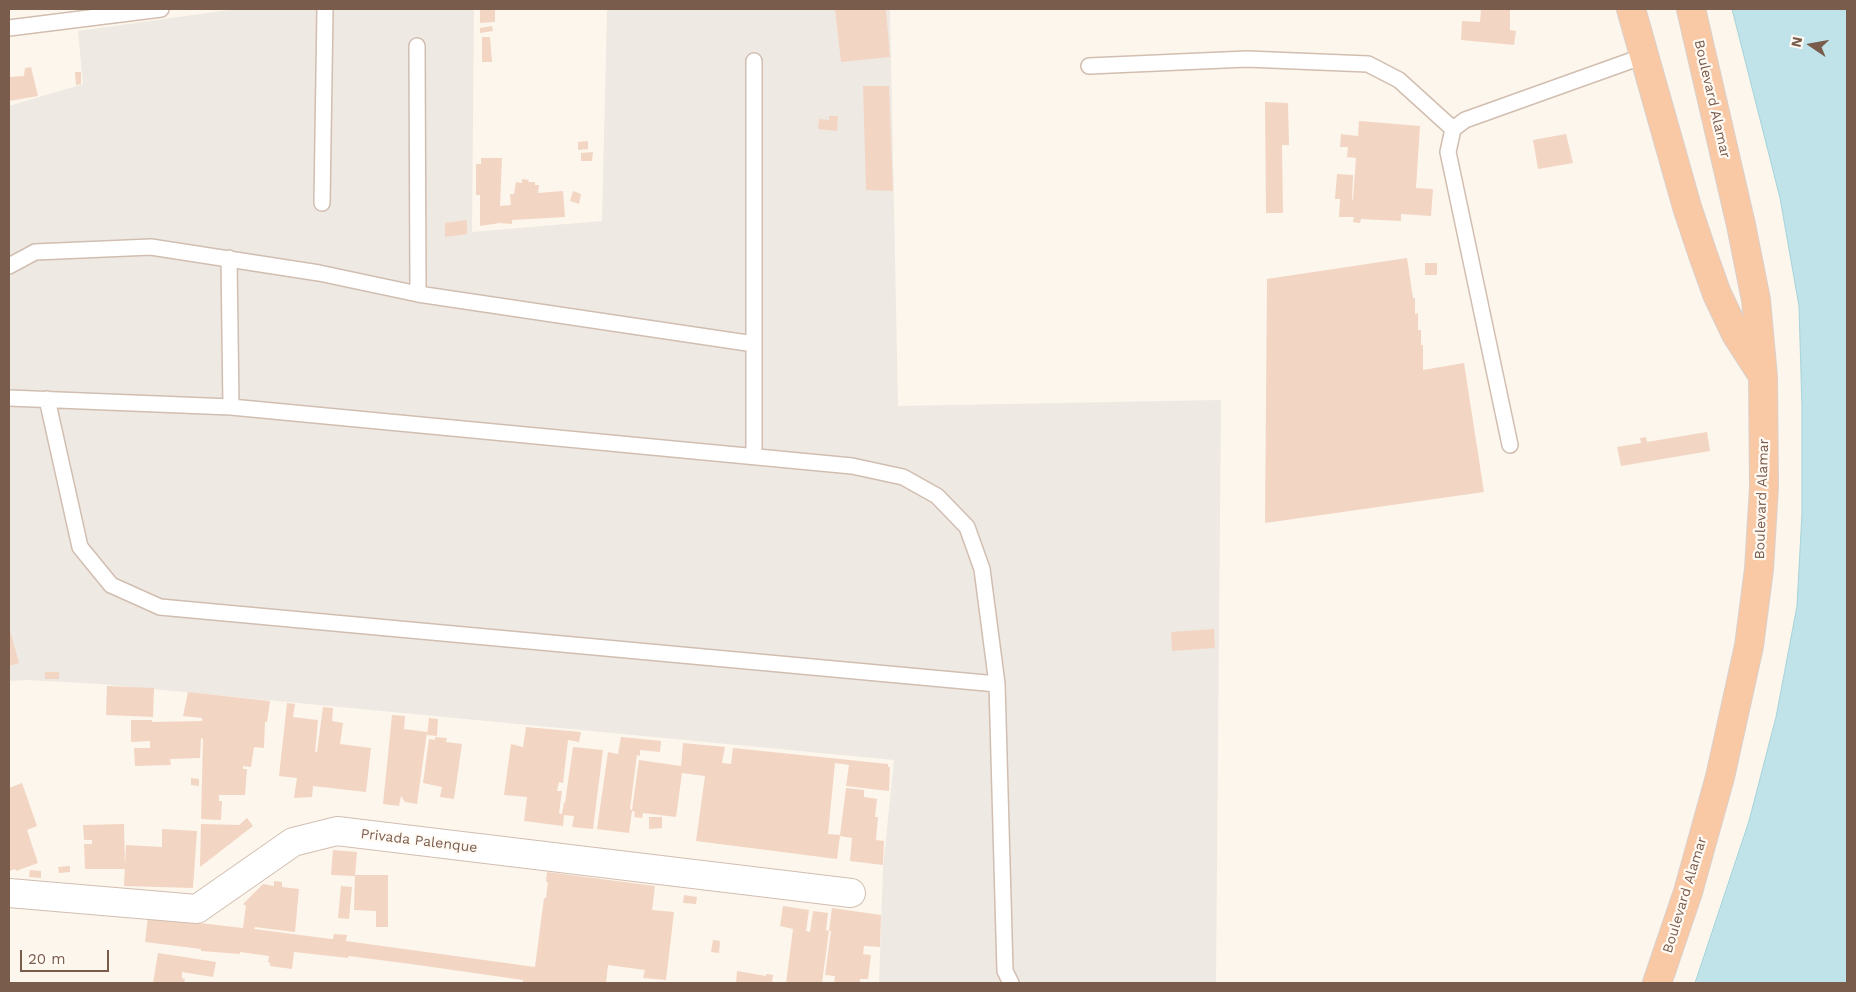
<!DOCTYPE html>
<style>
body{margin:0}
#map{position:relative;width:1856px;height:992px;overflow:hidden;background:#fdf6ec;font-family:"Work Sans",sans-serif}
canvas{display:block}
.frame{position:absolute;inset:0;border:10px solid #7a5c4d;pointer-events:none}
.north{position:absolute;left:1786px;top:20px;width:50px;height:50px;-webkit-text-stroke:4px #fffaf3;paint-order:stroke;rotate:282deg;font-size:14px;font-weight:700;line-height:20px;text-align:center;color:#7a5c4d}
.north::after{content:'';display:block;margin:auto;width:18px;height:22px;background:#7a5c4d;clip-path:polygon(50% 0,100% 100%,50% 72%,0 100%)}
.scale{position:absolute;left:20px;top:950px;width:89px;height:22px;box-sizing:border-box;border:2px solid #7a5c4d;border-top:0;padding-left:6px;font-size:15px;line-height:18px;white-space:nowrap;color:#7a5c4d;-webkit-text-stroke:4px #fffaf3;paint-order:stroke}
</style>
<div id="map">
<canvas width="1856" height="992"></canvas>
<div class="frame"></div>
<div class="north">N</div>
<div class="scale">20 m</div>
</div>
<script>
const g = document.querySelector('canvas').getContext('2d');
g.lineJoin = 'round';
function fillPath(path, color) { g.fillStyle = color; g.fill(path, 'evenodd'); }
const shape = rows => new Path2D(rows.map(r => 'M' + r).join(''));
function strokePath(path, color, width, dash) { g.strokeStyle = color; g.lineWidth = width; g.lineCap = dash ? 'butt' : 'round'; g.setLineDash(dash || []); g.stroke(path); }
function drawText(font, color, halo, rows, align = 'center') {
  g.font = font + ' "Work Sans",sans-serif'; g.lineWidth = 4.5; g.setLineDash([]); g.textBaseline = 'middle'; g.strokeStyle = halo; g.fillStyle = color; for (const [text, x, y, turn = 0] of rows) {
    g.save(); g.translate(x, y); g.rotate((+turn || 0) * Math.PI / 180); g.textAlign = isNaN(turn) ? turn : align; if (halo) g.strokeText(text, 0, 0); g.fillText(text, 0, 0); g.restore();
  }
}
fillPath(shape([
 [236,9,474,9,472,232,602,221,607,9,890,9,898,406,1221,400,1216,983,879,983,883,868,894,760,100,684,27,680,9,681,9,106,83,84,78,31]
]), '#efe9e4');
const water = shape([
 [1732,9,1847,9,1847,983,1695,983,1749,821,1776,717,1797,606,1802,513,1802,408,1799,306,1780,198,1732,9]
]);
fillPath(water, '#bfe3e8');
strokePath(water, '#a5d3da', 1);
fillPath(shape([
 [480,9,495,9,495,22,480,23],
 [835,9,886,9,890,57,841,62],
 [1481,9,1510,9,1510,30,1516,31,1514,45,1461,40,1462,21,1480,22],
 [492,26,493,31,480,33,480,28],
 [482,37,490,37,492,62,482,62],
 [31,67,38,96,9,101,9,77,24,76,25,68],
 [75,72,81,72,81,84,76,85],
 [863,86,889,86,893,191,866,190],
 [1265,102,1288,103,1289,145,1282,145,1283,213,1266,213],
 [829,116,838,116,837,131,818,129,819,119,829,120],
 [1359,121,1420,126,1416,188,1433,189,1431,216,1401,214,1401,221,1361,219,1360,223,1353,222,1354,217,1339,217,1340,199,1335,199,1337,174,1353,175,1352,200,1353,199,1356,158,1347,157,1348,147,1340,147,1341,134,1358,136],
 [1566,134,1573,163,1538,169,1533,140],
 [588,141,588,149,578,150,578,142],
 [593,152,592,161,581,161,581,153],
 [481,158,502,158,500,206,511,205,510,194,514,194,516,182,522,183,522,179,529,180,528,182,535,182,535,185,539,185,538,193,563,191,565,217,512,220,512,224,500,223,480,226,480,195,476,195,476,164,481,164],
 [573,191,581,194,579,204,570,201],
 [467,220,467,234,445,237,445,223],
 [1407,258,1413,298,1415,298,1415,314,1418,313,1418,330,1421,330,1421,345,1423,345,1423,370,1464,363,1484,492,1265,523,1267,279],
 [1425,263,1437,263,1437,275,1425,275],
 [1707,432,1710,451,1621,466,1617,447,1641,443,1640,438,1646,437,1647,442],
 [9,627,19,663,9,666],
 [1214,629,1215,648,1172,651,1171,632],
 [45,672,59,672,59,679,45,679],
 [107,686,154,688,153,717,106,715],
 [188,692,270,701,267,722,265,722,264,748,254,747,251,767,243,766,243,769,247,769,245,795,219,795,219,801,222,801,221,820,201,819,203,739,201,738,200,758,170,759,171,765,135,766,134,748,150,748,150,741,131,742,131,720,152,720,152,722,202,721,202,718,183,716],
 [287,703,295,704,293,717,318,720,315,752,317,752,323,707,333,708,332,721,343,723,340,744,371,748,366,792,313,786,312,797,294,798,297,778,279,776],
 [392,715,405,716,404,729,427,732,417,804,405,802,401,796,399,806,383,804],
 [429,718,438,719,437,736,427,735],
 [526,727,581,732,579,742,568,740,563,783,559,782,557,791,562,791,559,813,562,814,564,802,565,803,573,747,603,750,593,829,572,827,574,816,564,815,563,826,524,821,527,797,504,795,511,744,523,747],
 [435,737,447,738,446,742,462,744,454,799,440,797,442,787,423,783,429,739,435,740],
 [621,737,661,741,660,752,640,750,640,756,637,755,630,809,632,810,639,760,681,766,683,743,725,747,722,763,731,764,733,748,888,764,888,767,890,767,889,791,846,786,849,765,835,763,828,834,840,835,846,788,864,790,864,797,877,799,875,817,878,817,876,840,884,841,883,865,850,861,852,838,840,836,837,859,696,841,705,776,682,773,676,817,643,813,642,818,634,817,635,812,632,811,629,833,597,829,608,752,618,754],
 [191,778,199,779,199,786,191,785],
 [22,783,37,826,27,830,38,863,16,871,15,869,9,871,9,788],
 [649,817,662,817,662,828,649,829],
 [247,818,253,826,200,867,201,824,239,825],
 [124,824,125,869,85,869,84,844,92,844,92,840,84,840,83,825],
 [162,829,197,831,193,888,124,886,126,845,162,847],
 [333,850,357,852,355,876,331,875],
 [70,866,70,872,59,873,58,867],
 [30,870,41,871,41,878,29,877],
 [547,872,655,886,652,910,674,912,666,980,643,978,645,970,608,965,606,983,533,983,523,982,523,980,418,965,349,956,348,958,294,952,292,969,270,966,270,963,268,962,269,956,240,952,240,954,201,951,201,949,145,942,148,917,243,928,246,906,243,904,263,884,274,886,274,881,282,882,282,887,299,889,295,932,255,927,254,929,331,939,333,939,334,934,347,935,346,941,535,967,544,898,546,898,548,882,546,882],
 [355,875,388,875,388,927,376,927,376,911,354,910],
 [341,886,352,887,349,919,338,918],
 [684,895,697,897,696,904,683,903],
 [783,906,809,910,806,931,810,932,813,911,828,913,826,930,829,931,832,908,881,915,880,947,864,946,863,954,871,955,868,979,860,979,860,983,834,983,835,976,825,975,831,931,829,931,822,983,786,983,793,929,780,926],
 [713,940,720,941,719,953,711,952],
 [158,953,216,962,213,977,182,972,182,978,185,979,184,983,153,983],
 [737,971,766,976,766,974,773,975,772,983,736,983]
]), '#f3d5c3');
const service = shape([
 [9,28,161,9],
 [417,46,418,294],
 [1089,66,1247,59,1368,64,1399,80,1453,129],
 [322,203,325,9],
 [229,258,231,407],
 [9,266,35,252,151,247,319,273,418,294,754,344],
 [9,398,231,407,852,466,903,477,937,496,967,527,982,569,997,684,1005,971,1011,983],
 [47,399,80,547,111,585,160,607,997,684],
 [1510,445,1448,152,1453,129,1465,120,1644,56],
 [754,456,754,61]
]);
const minor = shape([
 [9,893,197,909,293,842,337,831,851,893]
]);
const trunk = shape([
 [1631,9,1687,207,1703,255,1717,294,1736,334,1761,373],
 [1657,983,1688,892,1720,777,1749,646,1759,569,1764,487,1763,377,1756,300,1741,225,1691,9]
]);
strokePath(service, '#d1beb0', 18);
strokePath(minor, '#d1beb0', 30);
strokePath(trunk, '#dad1cd', 30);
strokePath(service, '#fff', 15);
strokePath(minor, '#fff', 28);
strokePath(trunk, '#f9c8a4', 28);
drawText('14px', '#7a5c4d', '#fffaf3', [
 ["Boulevard Alamar",1712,99,77],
 ["Boulevard Alamar",1762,499,-88],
 ["Privada Palenque",419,841,7],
 ["Boulevard Alamar",1685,895,-73]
]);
</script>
